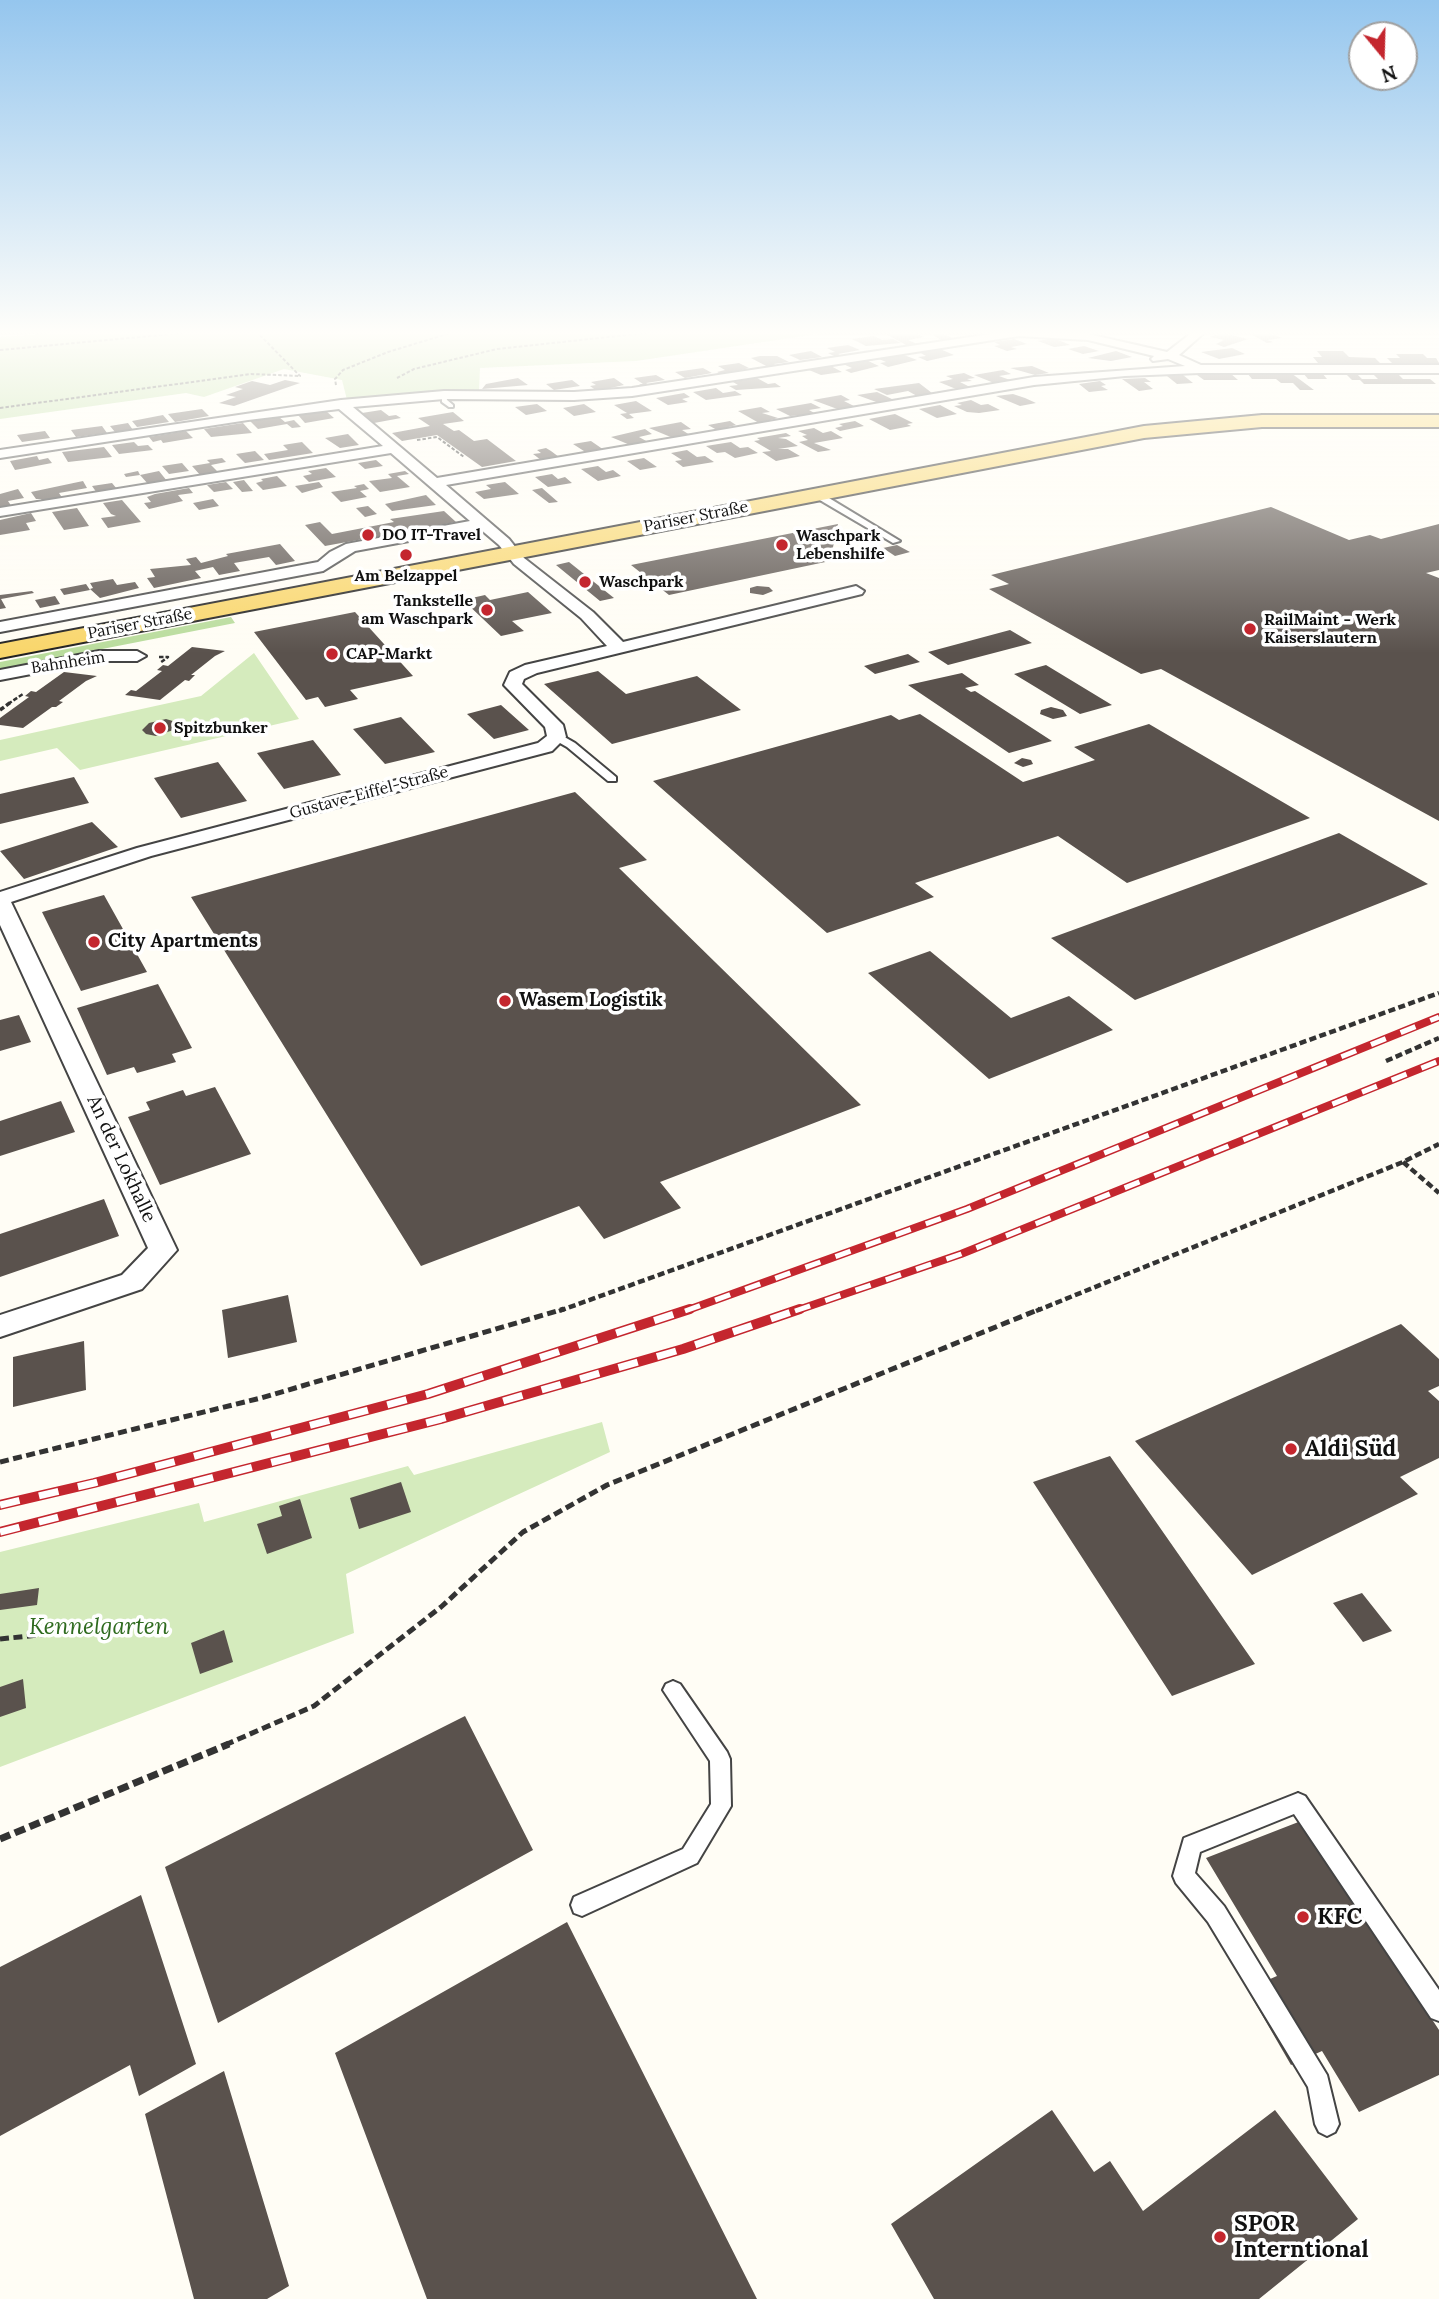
<!DOCTYPE html>
<meta charset="utf-8">
<style>
body{margin:0}
#map{position:relative;width:1439px;height:2299px;overflow:hidden;background:#fffdf5;font-family:Lora,serif}
canvas{display:block}
.north{position:absolute;left:1348px;top:21px;width:70px;height:70px;box-sizing:border-box;background:#fff;border:2px solid #a0a0a0;border-radius:50%;rotate:161deg;font-size:19px;font-weight:700;line-height:28px;text-align:center;color:#111}
.north::after{content:'';display:block;margin:auto;width:24px;height:32px;background:#c4262e;clip-path:polygon(50% 0,100% 100%,50% 72%,0 100%)}
</style>
<div id="map">
<canvas width="1439" height="2299"></canvas>
<div class="north">N</div>
</div>
<script>
const g = document.querySelector('canvas').getContext('2d');
g.lineJoin = 'round';
function fillPath(path, color) { g.fillStyle = color; g.fill(path, 'evenodd'); }
const shape = rows => new Path2D(rows.map(r => 'M' + r).join(''));
function strokePath(path, color, width, dash) { g.strokeStyle = color; g.lineWidth = width; g.lineCap = dash ? 'butt' : 'round'; g.setLineDash(dash || []); g.stroke(path); }
function drawText(font, color, halo, rows, align = 'center') {
  g.font = font + ' Lora,serif'; g.lineWidth = 7; g.setLineDash([]); g.textBaseline = 'middle'; g.strokeStyle = halo; g.fillStyle = color; for (const [text, x, y, turn = 0] of rows) {
    g.save(); g.translate(x, y); g.rotate((+turn || 0) * Math.PI / 180); g.textAlign = isNaN(turn) ? turn : align; if (halo) g.strokeText(text, 0, 0); g.fillText(text, 0, 0); g.restore();
  }
}
fillPath(shape([
 [254,653,299,719,80,770,57,748,0,761,0,740,201,696],
 [602,1422,610,1452,346,1574,354,1633,0,1767,0,1552,199,1503,204,1522,408,1466,414,1475]
]), '#d5ebbd');
fillPath(shape([
 [81,331,837,331,636,361,480,368,479,390,419,392,347,400,342,380,284,369,204,397,186,393,0,419,0,337],
 [231,617,235,623,0,669,0,662]
]), '#b9dc9c');
fillPath(shape([
 [910,331,924,337,908,340,917,344,908,346,886,334],
 [927,331,955,331,955,333,943,334,952,338,941,340],
 [1266,332,1282,338,1267,340,1273,342,1267,343,1251,334],
 [1222,333,1248,339,1224,347,1216,344,1224,340,1210,337],
 [874,336,882,340,893,339,901,343,866,346,852,339],
 [1054,338,1070,345,1054,347,1038,341],
 [1014,339,1027,344,1011,347,1017,349,1007,351,994,346,1000,345,994,342],
 [848,345,860,350,838,354,842,356,836,357,828,353,835,352,827,348],
 [1084,346,1099,351,1083,354,1068,349],
 [1232,348,1245,354,1219,359,1201,352],
 [940,349,954,355,927,361,918,357,926,356,919,352],
 [811,351,822,357,800,360,789,355],
 [1116,351,1132,357,1111,361,1088,358],
 [1317,351,1343,351,1349,357,1375,358,1380,363,1318,363,1313,357,1322,357],
 [1396,354,1423,354,1427,358,1436,358,1439,363,1392,363,1387,358,1400,358],
 [904,355,917,360,888,367,880,363,886,362,879,359],
 [760,356,777,356,789,362,774,364,779,367,770,368,751,358],
 [866,360,879,366,851,373,845,370,852,368,843,364],
 [739,363,749,368,723,375,717,372,725,370,718,366],
 [831,366,842,372,821,375,809,370],
 [1032,366,1049,373,1035,375,1010,368],
 [703,368,712,373,685,378,675,372],
 [1003,370,1011,374,999,376,1010,380,994,383,974,375],
 [964,373,975,378,967,379,972,381,960,382,970,387,956,389,939,382,953,379,946,376],
 [1230,373,1238,380,1204,380,1197,375],
 [1247,373,1291,373,1314,390,1300,390,1293,383,1281,383,1276,379,1252,379],
 [1303,373,1322,373,1327,379,1308,379],
 [1372,373,1397,373,1403,379,1430,379,1436,384,1364,384,1360,380,1352,380,1346,374,1357,374,1362,379,1378,379],
 [656,375,665,380,646,383,651,386,644,387,639,384,643,384,634,378],
 [1183,375,1193,383,1177,384,1167,376],
 [518,378,528,385,482,389,486,384],
 [614,378,624,385,597,391,590,386,596,385,591,382],
 [757,378,768,384,775,383,781,387,736,390,729,386,738,385,733,382],
 [1145,378,1151,382,1144,382,1153,389,1139,391,1122,379],
 [285,380,300,383,234,406,219,403,236,397,226,395,243,389,235,387,252,381,270,385],
 [572,380,580,386,554,390,546,384],
 [1100,381,1106,385,1101,386,1108,390,1089,392,1079,384],
 [919,383,932,393,917,396,908,391,887,395,874,389],
 [716,388,723,393,735,391,742,395,706,400,693,392],
 [877,392,894,400,879,403,857,395],
 [684,393,690,397,682,399,688,402,668,405,656,398],
 [1013,394,1025,398,1036,403,1020,406,996,396],
 [841,395,850,400,844,401,856,407,840,410,813,400],
 [971,400,981,405,988,404,1000,410,979,413,967,412,954,406,962,405,957,403],
 [636,401,652,411,629,414,634,418,627,419,620,414,627,413,614,405],
 [811,403,821,408,809,410,816,414,790,416,776,409],
 [537,404,547,411,526,415,515,407],
 [584,404,596,412,574,416,563,408],
 [940,405,957,414,937,418,919,409],
 [761,407,770,412,762,413,778,418,759,423,738,411],
 [202,409,209,416,175,422,168,414],
 [381,410,389,416,396,415,401,418,374,423,362,413],
 [326,411,334,418,305,423,298,415],
 [453,412,464,421,443,424,454,431,459,430,474,441,487,439,516,461,482,467,437,435,402,441,392,433,430,426,418,418],
 [895,414,913,423,907,424,911,426,890,430,869,419],
 [163,415,169,422,137,427,132,421],
 [279,417,285,422,294,420,301,427,292,428,287,424,258,429,250,421],
 [730,421,736,425,717,430,708,425],
 [855,421,864,426,840,431,835,428,843,426,839,424],
 [681,422,691,429,682,430,690,435,673,438,649,428],
 [128,423,133,430,115,432,110,426],
 [243,423,252,433,211,437,204,429],
 [102,426,107,433,76,437,71,430],
 [814,428,823,433,831,431,843,438,814,443,831,450,818,452,799,442,808,440,802,436,807,435,798,431],
 [645,429,652,434,639,437,648,442,630,445,611,437],
 [45,431,50,438,22,442,17,435],
 [186,431,193,438,163,443,161,440,153,442,149,437],
 [786,433,791,436,778,438,786,439,798,446,778,449,788,449,800,456,776,461,762,452,771,451,754,441,760,440,757,438],
 [348,434,359,445,340,448,325,438],
 [591,441,604,450,587,453,573,444],
 [134,442,138,446,148,445,153,450,119,454,112,445],
 [302,442,313,453,269,460,264,454,288,450,283,445],
 [731,442,740,448,748,447,758,453,735,458,725,452,717,453,706,446],
 [104,447,112,457,68,462,62,452],
 [546,448,551,451,559,457,541,460,533,454,541,453,537,450],
 [687,450,697,457,705,456,714,462,683,467,675,461,682,460,671,453],
 [255,451,264,460,245,463,236,454],
 [37,456,39,460,48,458,52,463,15,470,10,461],
 [222,458,226,462,211,465,219,473,201,476,192,466,210,463,207,460],
 [644,458,657,467,640,470,627,461],
 [376,460,383,466,365,469,358,463],
 [182,463,189,471,169,474,162,466],
 [598,466,606,472,613,470,621,476,598,481,581,469],
 [326,468,336,477,309,482,303,476,312,474,308,471],
 [138,471,140,475,159,471,167,481,148,484,140,475,126,477,124,474],
 [405,471,409,474,397,476,410,487,380,492,369,481,392,478,388,474],
 [552,474,558,479,565,477,572,483,548,487,535,477],
 [277,476,287,486,263,490,256,483,263,481,261,479],
 [244,480,253,491,242,492,233,482],
 [83,481,87,488,59,493,63,499,43,502,41,499,36,499,31,492],
 [226,482,233,489,214,492,207,485],
 [319,482,323,487,302,493,295,486],
 [505,482,519,494,484,499,475,492,491,489,486,485],
 [112,483,117,489,97,493,92,486],
 [364,484,369,489,360,491,367,497,341,502,331,492,357,488,354,486],
 [189,488,193,493,178,495,183,501,149,509,144,503,151,502,147,497,155,494],
 [542,488,558,502,549,503,532,490],
 [18,489,24,498,8,501,12,507,0,509,0,494],
 [426,495,436,505,392,511,385,504],
 [213,499,219,506,199,510,193,503],
 [122,500,141,522,108,528,101,518,116,516,111,514,103,503],
 [368,506,377,514,365,517,356,508],
 [1271,507,1349,540,1370,535,1381,539,1439,524,1439,570,1426,573,1439,578,1439,821,1161,669,1141,674,989,589,1009,584,991,575],
 [77,508,89,526,64,530,52,512],
 [444,511,456,522,325,546,305,525,320,522,332,534,394,522,390,519],
 [31,513,36,521,26,523,30,530,0,535,0,520],
 [838,524,830,561,669,595,631,565],
 [280,544,295,561,276,565,269,557,234,563,240,571,219,575,213,567,195,571,201,578,154,588,147,578,155,577,150,569,191,565,186,559,196,557,201,563,228,556,226,554],
 [897,545,910,552,895,556,883,548],
 [569,562,614,598,600,601,556,565],
 [113,579,117,585,135,582,139,588,100,598,90,589,93,588,90,583],
 [86,584,90,590,64,595,60,589],
 [757,586,769,587,773,591,763,595,750,593,750,588],
 [32,591,34,593,1,599,6,608,0,609,0,595],
 [528,592,552,613,512,621,524,631,501,636,463,600,485,595,490,600],
 [55,596,60,604,40,608,35,600],
 [355,612,413,676,350,690,358,699,325,707,318,697,306,700,254,632],
 [1010,630,1032,643,948,665,928,652],
 [192,647,225,651,215,656,191,675,195,675,189,681,185,680,160,700,125,695,131,690,136,691,162,671,157,670,163,665,168,666],
 [908,654,920,662,875,674,864,666],
 [1046,665,1112,705,1080,714,1014,674],
 [598,671,626,694,697,676,741,710,612,744,544,684],
 [64,672,97,676,86,681,59,701,63,702,56,707,52,707,23,728,0,725,0,718,29,697,25,696,31,691,36,692],
 [962,673,979,685,965,688,971,692,975,691,1052,741,1009,753,908,685],
 [501,705,529,730,494,739,467,714],
 [1051,707,1063,710,1067,716,1053,719,1040,714,1041,710],
 [920,714,1023,782,1095,760,1074,747,1149,724,1310,818,1127,883,1058,836,915,883,934,897,827,933,653,781,891,715,899,720],
 [401,717,435,752,385,764,353,729],
 [166,719,176,722,179,727,176,729,156,736,146,734,142,730,149,723],
 [313,740,341,775,284,789,257,753],
 [1022,758,1031,760,1033,764,1023,767,1014,763],
 [218,762,247,801,181,818,154,778],
 [74,777,89,803,0,824,0,794],
 [575,792,647,860,619,868,861,1105,660,1182,681,1208,604,1239,579,1206,421,1266,191,897],
 [92,822,118,847,24,879,0,851],
 [1339,833,1428,884,1135,1000,1051,938],
 [104,895,147,972,81,991,42,912],
 [930,951,1011,1018,1069,996,1113,1030,989,1079,868,973],
 [158,984,192,1048,172,1054,176,1062,137,1073,134,1067,107,1075,77,1008],
 [19,1015,31,1042,0,1051,0,1020],
 [215,1087,251,1154,160,1185,128,1117,150,1110,146,1102,183,1090,186,1096],
 [61,1101,75,1132,0,1156,0,1121],
 [104,1199,119,1236,0,1277,0,1234],
 [288,1295,297,1342,228,1358,222,1310],
 [1401,1324,1439,1359,1439,1386,1428,1391,1439,1401,1439,1458,1400,1477,1418,1494,1252,1575,1135,1441],
 [84,1341,86,1390,13,1407,13,1357],
 [1110,1456,1255,1664,1172,1696,1033,1482],
 [401,1482,411,1512,359,1529,350,1498],
 [300,1499,312,1538,267,1554,257,1524,282,1516,279,1506],
 [39,1588,37,1605,0,1610,0,1594],
 [1362,1593,1392,1631,1363,1642,1333,1603],
 [224,1630,233,1662,200,1674,191,1643],
 [23,1679,26,1708,0,1717,0,1687],
 [465,1716,533,1850,218,2023,165,1867],
 [1301,1821,1439,2030,1439,2075,1359,2112,1322,2051,1291,2065,1247,1989,1277,1976,1206,1858],
 [141,1895,196,2064,139,2096,130,2065,0,2136,0,1967],
 [567,1922,757,2299,427,2299,335,2053],
 [224,2071,289,2286,267,2299,194,2299,145,2114],
 [1052,2110,1094,2172,1110,2161,1143,2211,1275,2110,1358,2219,1259,2299,934,2299,891,2224]
]), '#5a524d');
const service = shape([
 [442,394,446,394,447,400,453,405,453,407,449,407,442,402,442,394],
 [813,492,819,492,900,541,893,543,813,496,813,492],
 [553,735,561,735,575,743,616,777,616,781,608,781,567,747,553,739,553,735],
 [673,1681,680,1684,727,1752,730,1759,731,1806,697,1863,582,1916,574,1913,571,1905,574,1897,683,1849,711,1804,710,1761,663,1690,666,1684,673,1681],
 [1298,1793,1305,1796,1439,1990,1439,2021,1431,2018,1294,1814,1200,1852,1195,1873,1224,1906,1327,2075,1339,2124,1335,2132,1327,2136,1319,2132,1315,2124,1308,2087,1208,1922,1176,1883,1173,1876,1184,1838,1298,1793]
]);
const minor = shape([
 [1010,331,1088,334,1167,352,1194,331,1206,331,1179,355,1201,365,1439,365,1439,373,1199,373,1125,376,1034,385,446,485,509,539,524,558,593,612,623,642,856,586,864,591,862,594,537,673,524,679,522,684,563,725,566,737,552,751,151,856,11,902,177,1250,142,1289,0,1337,0,1315,122,1275,148,1248,0,925,0,892,137,848,538,743,547,736,545,727,504,685,510,672,525,665,607,646,581,618,514,564,499,545,479,528,355,551,323,571,0,632,0,622,318,562,330,552,346,544,470,521,391,453,0,516,0,508,383,446,339,409,248,420,0,458,0,450,341,400,444,391,574,392,632,388,1010,331],
 [1019,336,1088,340,1154,356,1151,359,1153,361,1168,359,1185,366,1034,377,437,478,353,407,444,399,574,400,632,396,1019,336],
 [99,651,137,651,146,656,137,661,99,661,0,680,0,670,99,651]
]);
const primary = shape([
 [1262,415,1439,415,1439,427,1262,427,1144,438,0,658,0,644,1144,426,1262,415]
]);
strokePath(service, '#444', 4);
strokePath(minor, '#444', 4);
strokePath(primary, '#222', 4);
strokePath(shape([
 [256,331,300,376],
 [0,350,204,331],
 [397,378,414,369,497,349,664,331],
 [336,385,335,379,343,370,388,352,457,331],
 [0,408,251,374,301,376],
 [417,440,437,437,464,457]
]), '#333', 2, [3.5, 2]);
strokePath(shape([
 [159,657,168,657,160,663],
 [8,704,23,694]
]), '#333', 2.5, [4.5, 2]);
strokePath(shape([
 [0,710,11,702]
]), '#333', 3.5, [5, 2.5]);
strokePath(shape([
 [1386,1061,1439,1038],
 [1403,1162,1439,1193],
 [559,1311,1439,993],
 [1036,1311,1403,1162,1439,1144]
]), '#333', 4.5, [7, 3.5]);
strokePath(shape([
 [0,1462,261,1398,564,1309],
 [0,1639,49,1634],
 [225,1745,314,1706,441,1607,523,1532,607,1485,1040,1309]
]), '#333', 5, [9, 4.5]);
strokePath(shape([
 [0,1839,229,1744]
]), '#333', 7, [11, 5]);
fillPath(service, '#fff');
fillPath(minor, '#fff');
fillPath(primary, '#f9d66b');
const railFar1 = shape([
 [685,1311,967,1209,1439,1017],
 [795,1311,961,1254,1439,1061]
]);
const rail = shape([
 [0,1505,94,1483,428,1394,690,1309],
 [0,1532,441,1419,683,1349,800,1309]
]);
strokePath(railFar1, '#c4262e', 8);
strokePath(rail, '#c4262e', 10);
strokePath(railFar1, '#fff', 5, [16]);
strokePath(rail, '#fff', 7, [20]);
const sky = g.createLinearGradient(0, 0, 0, 653);
sky.addColorStop(0, '#95c6ee');
sky.addColorStop(0.51, '#fffefa');
sky.addColorStop(1, '#fffefa00');
g.fillStyle = sky;
g.fillRect(0, 0, 1439, 653);
for (const [x, y, r, color] of [
 [368,535,7,"#c4262e"],
 [782,545,7,"#c4262e"],
 [406,555,7,"#c4262e"],
 [585,582,7,"#c4262e"],
 [487,610,7,"#c4262e"],
 [1250,629,7,"#c4262e"],
 [332,654,7,"#c4262e"],
 [160,728,7,"#c4262e"],
 [94,942,7,"#c4262e"],
 [505,1001,7,"#c4262e"],
 [1291,1449,7,"#c4262e"],
 [1303,1917,7,"#c4262e"],
 [1220,2237,7,"#c4262e"]
]) { const dot = new Path2D(); dot.arc(x, y, r, 0, 2 * Math.PI); g.fillStyle = color; g.fill(dot); strokePath(dot, '#fff', 2.5); }
drawText('16px', '#111', '#fff', [
 ["Pariser Straße",696,517,-11],
 ["Pariser Straße",140,624,-11],
 ["Bahnheim",68,663,-9],
 ["Gustave-Eiffel-Straße",369,793,-15]
]);
drawText('bold 16px', '#111', '#fff', [
 ["DO IT-Travel",382,535],
 ["Waschpark",796,536],
 ["Lebenshilfe",796,554],
 ["Am Belzappel",406,576,"center"],
 ["Waschpark",599,582],
 ["Tankstelle",473,601,"right"],
 ["am Waschpark",473,619,"right"],
 ["RailMaint - Werk",1264,620],
 ["Kaiserslautern",1264,638],
 ["CAP-Markt",346,654],
 ["Spitzbunker",174,728]
], 'left');
drawText('bold 19px', '#111', '#fff', [
 ["City Apartments",108,942],
 ["Wasem Logistik",519,1001]
], 'left');
drawText('19px', '#111', '#fff', [
 ["An der Lokhalle",121,1159,65]
]);
drawText('bold 23px', '#111', '#fff', [
 ["Aldi Süd",1305,1449],
 ["KFC",1317,1917],
 ["SPOR",1234,2224],
 ["Interntional",1234,2250]
], 'left');
drawText('italic 23px', '#2f6b1f', '#fff', [
 ["Kennelgarten",99,1627]
]);
</script>
